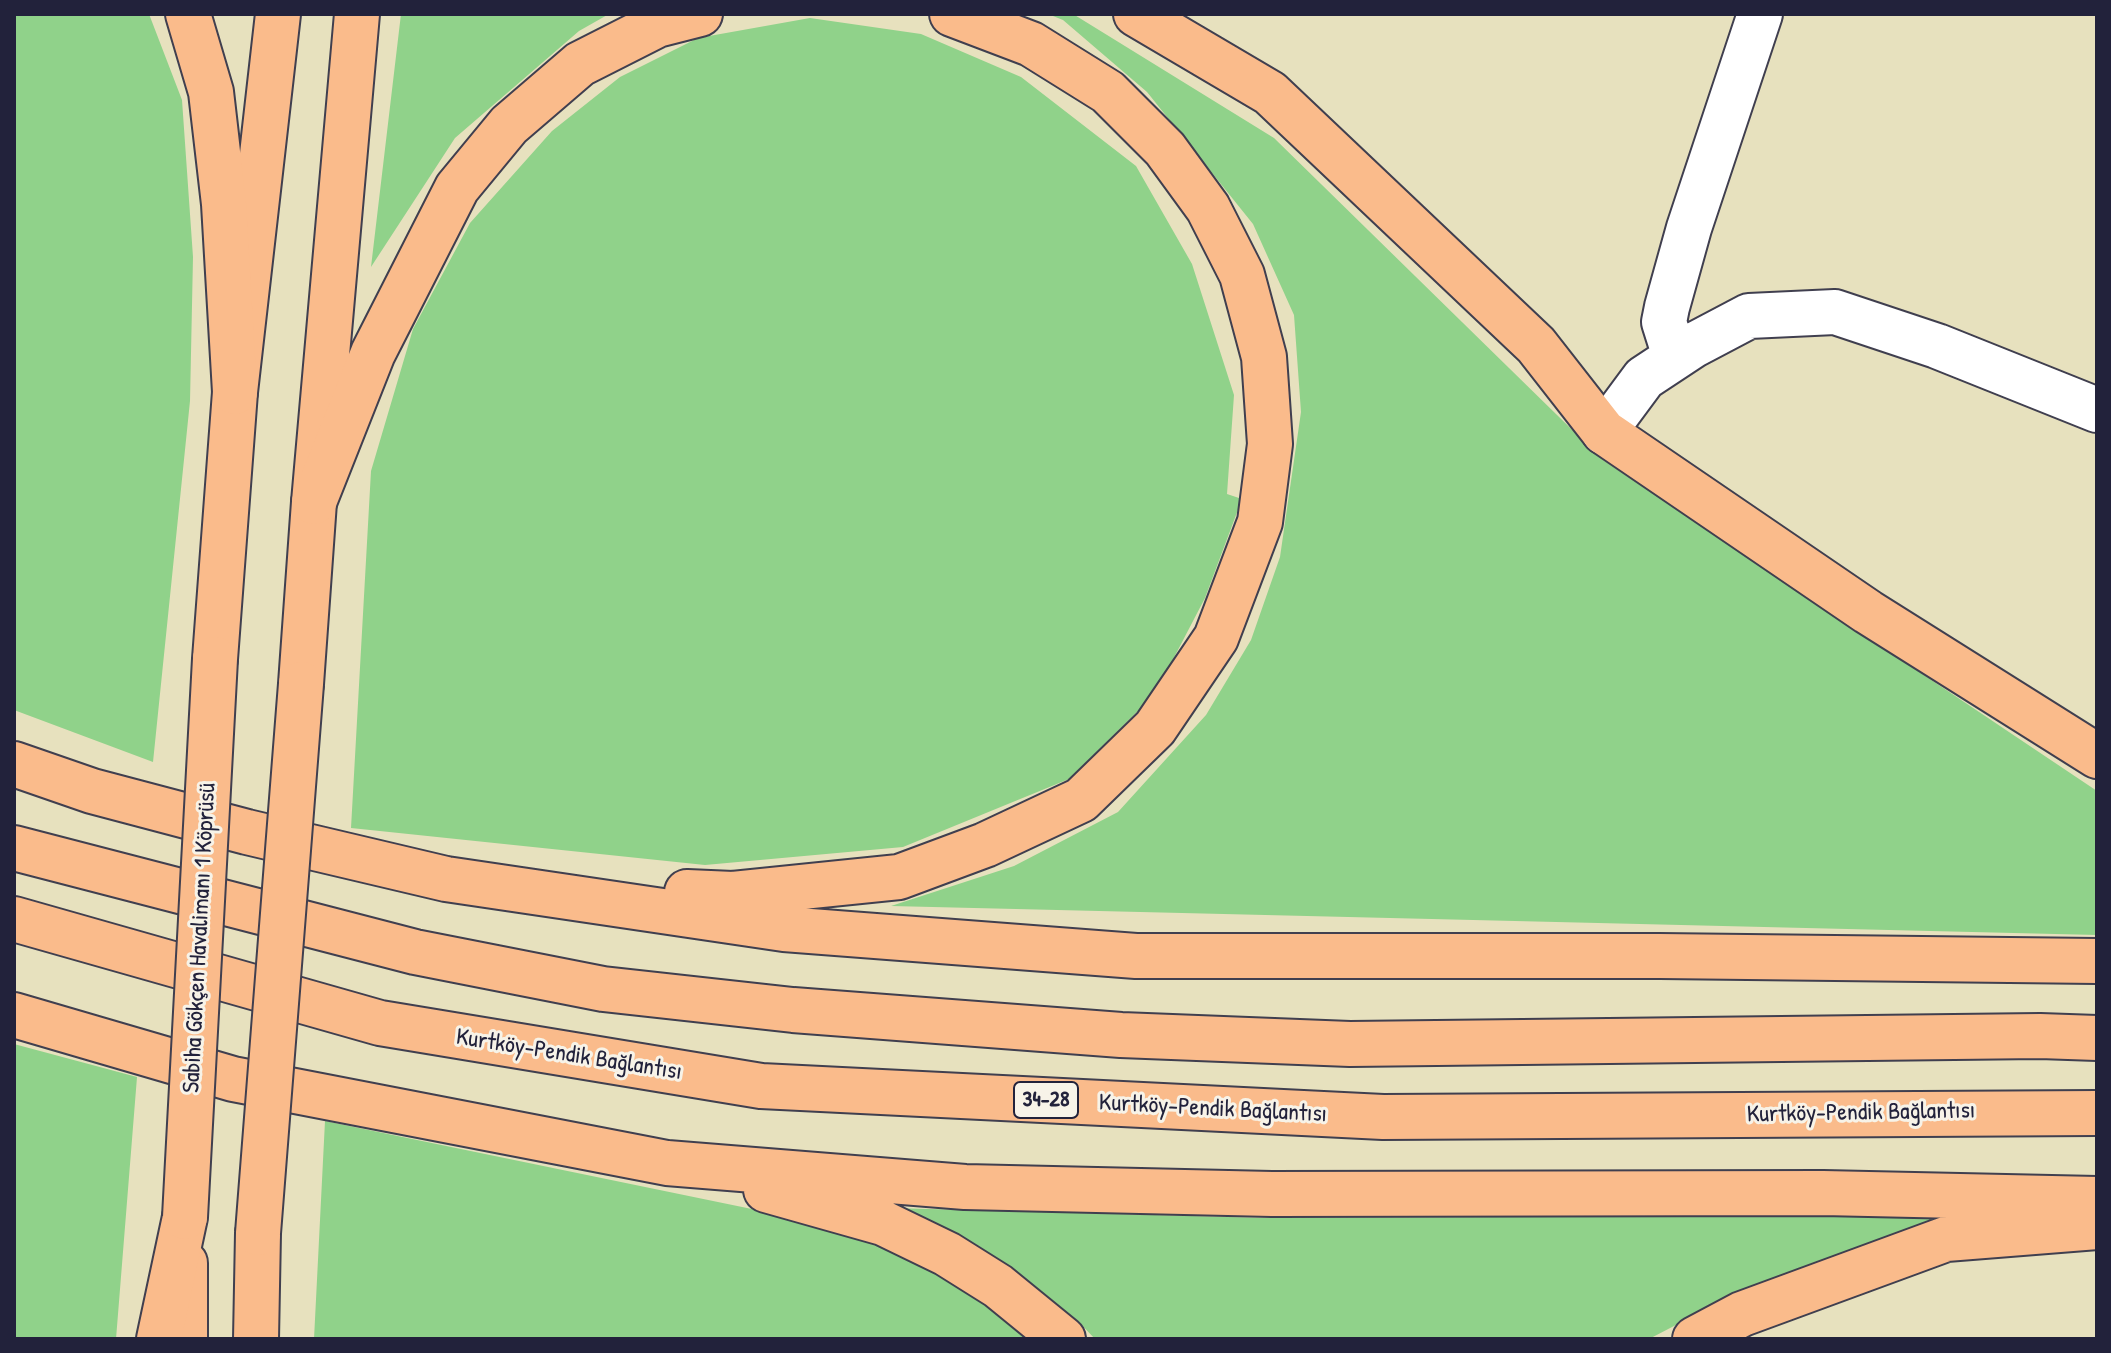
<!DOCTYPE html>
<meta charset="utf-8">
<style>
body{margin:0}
#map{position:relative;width:2111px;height:1353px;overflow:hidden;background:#e7e1be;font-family:"Patrick Hand",sans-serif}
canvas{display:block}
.frame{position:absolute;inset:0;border:16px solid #22223b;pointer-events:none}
</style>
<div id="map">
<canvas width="2111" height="1353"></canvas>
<div class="frame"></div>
</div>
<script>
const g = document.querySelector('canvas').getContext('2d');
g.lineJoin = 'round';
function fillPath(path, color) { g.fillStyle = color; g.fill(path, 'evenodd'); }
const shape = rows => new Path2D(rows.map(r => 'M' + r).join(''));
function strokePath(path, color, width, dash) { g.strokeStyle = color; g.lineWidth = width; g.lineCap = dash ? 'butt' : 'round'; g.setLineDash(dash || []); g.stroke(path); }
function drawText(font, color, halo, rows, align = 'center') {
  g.font = font + ' "Patrick Hand",sans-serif'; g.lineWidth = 6; g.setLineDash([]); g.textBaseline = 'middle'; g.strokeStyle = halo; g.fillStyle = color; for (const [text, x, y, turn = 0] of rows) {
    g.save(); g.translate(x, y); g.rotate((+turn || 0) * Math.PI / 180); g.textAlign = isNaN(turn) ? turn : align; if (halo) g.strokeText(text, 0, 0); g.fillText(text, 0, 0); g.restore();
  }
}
fillPath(shape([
 [14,14,149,14,182,100,193,257,190,401,153,762,14,710],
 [401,14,609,14,579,31,455,138,371,267],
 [1048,14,1073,14,1274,138,1603,460,2097,791,2097,935,891,906,1014,866,1118,812,1206,715,1251,640,1280,557,1301,412,1294,315,1253,224,1147,92,1063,20],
 [810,18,921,34,1021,77,1136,166,1192,264,1234,395,1227,494,1242,499,1205,598,1155,694,1069,779,903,847,705,865,351,828,371,471,413,329,470,223,552,131,620,77,698,38],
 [14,1044,137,1077,116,1339,14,1339],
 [325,1121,844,1228,989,1296,1041,1339,314,1339],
 [892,1208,1266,1218,1947,1215,1749,1287,1649,1339,1095,1339,1077,1320,978,1248]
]), '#90d28a');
const minor = shape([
 [1675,357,1664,322,1667,307,1689,228,1760,14],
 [1604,432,1644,378,1694,345,1749,316,1835,312,1937,346,2097,410]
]);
const major = shape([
 [215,659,235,392,278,14],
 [301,684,314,502,357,14],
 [185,1263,185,1339],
 [256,1339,258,1233]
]);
const highway = shape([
 [188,14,211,92,224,204,235,392],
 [1136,14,1270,93,1536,345,1604,432,1868,612,2097,756],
 [314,502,373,353,457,188,509,125,580,64,657,25,700,14],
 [14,764,92,791,247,832,446,879,784,929,1136,956,1660,956,2097,961],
 [14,848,415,952,603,989,793,1010,1121,1035,1350,1044,2040,1036,2097,1038],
 [687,892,733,894,899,877,985,845,1081,800,1155,728,1216,638,1260,522,1270,444,1264,357,1242,275,1208,208,1165,149,1108,92,1031,44,952,14],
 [14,919,380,1023,761,1086,1383,1117,2097,1113],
 [14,1015,233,1079,667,1163,965,1187,1272,1194,1823,1193,2097,1199],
 [766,1190,883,1223,947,1254,998,1286,1063,1339],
 [159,1339,185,1217],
 [1695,1339,1742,1314,1946,1239,2097,1227]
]);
strokePath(minor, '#403f4f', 48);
strokePath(major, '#403f4f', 48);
strokePath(highway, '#403f4f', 48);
strokePath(minor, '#fff', 44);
strokePath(major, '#fabb8b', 44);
strokePath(highway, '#fabb8b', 44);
const majorBridge = shape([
 [185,1217,215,659],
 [258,1233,301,684]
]);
strokePath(majorBridge, '#403f4f', 48, []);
strokePath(majorBridge, '#fabb8b', 44);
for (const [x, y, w] of [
 [1046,1100,64]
]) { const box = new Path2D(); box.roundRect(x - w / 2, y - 18, w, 36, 6); g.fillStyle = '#f7f3e8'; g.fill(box); strokePath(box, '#22223b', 2); }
drawText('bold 22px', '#22223b', null, [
 ["34-28",1046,1100]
]);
drawText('24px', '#22223b', '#f7f3e8', [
 ["Sabiha Gökçen Havalimanı 1 Köprüsü",200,938,-87],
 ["Kurtköy-Pendik Bağlantısı",569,1055,9],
 ["Kurtköy-Pendik Bağlantısı",1213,1109,3],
 ["Kurtköy-Pendik Bağlantısı",1861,1113,-1]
]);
</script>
